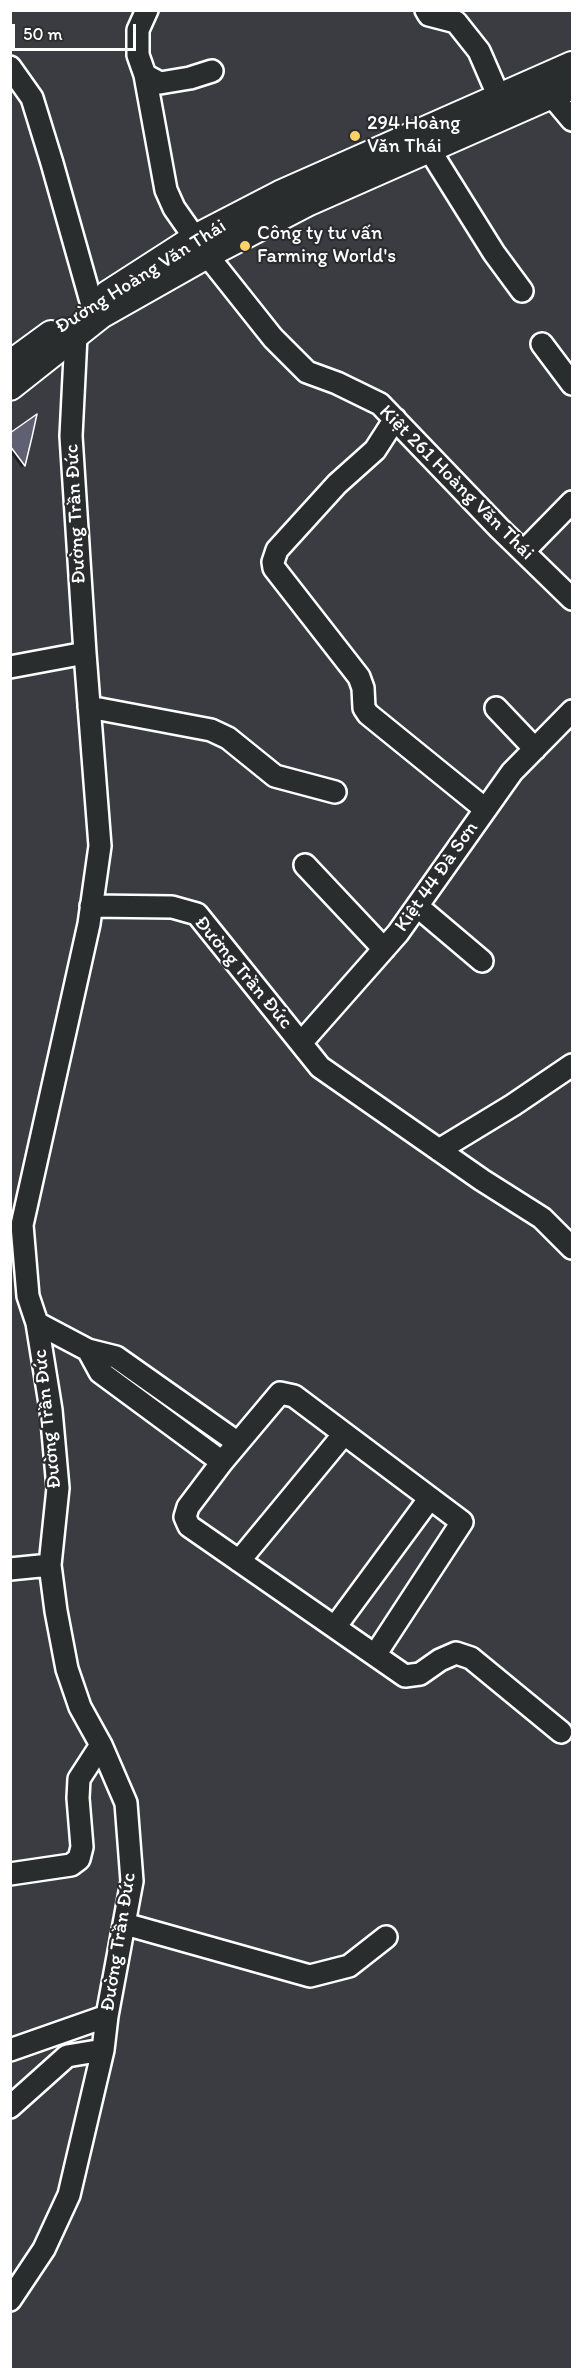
<!DOCTYPE html>
<meta charset="utf-8">
<style>
body{margin:0}
#map{position:relative;width:583px;height:2380px;overflow:hidden;background:#3a3c42;font-family:Itim,sans-serif}
canvas{display:block}
.frame{position:absolute;inset:0;border:12px solid #fff;pointer-events:none}
.scale{position:absolute;left:12px;top:24px;width:124px;height:27px;box-sizing:border-box;border:3px solid #fff;border-top:0;padding-left:8px;font-size:18px;line-height:21px;white-space:nowrap;color:#fff;-webkit-text-stroke:4px #2a2d2e;paint-order:stroke}
</style>
<div id="map">
<canvas width="583" height="2380"></canvas>
<div class="frame"></div>
<div class="scale">50 m</div>
</div>
<script>
const g = document.querySelector('canvas').getContext('2d');
g.lineJoin = 'round';
function fillPath(path, color) { g.fillStyle = color; g.fill(path, 'evenodd'); }
const shape = rows => new Path2D(rows.map(r => 'M' + r).join(''));
function strokePath(path, color, width, dash) { g.strokeStyle = color; g.lineWidth = width; g.lineCap = dash ? 'butt' : 'round'; g.setLineDash(dash || []); g.stroke(path); }
function drawText(font, color, halo, rows, align = 'center') {
  g.font = font + ' Itim,sans-serif'; g.lineWidth = 4.5; g.setLineDash([]); g.textBaseline = 'middle'; g.strokeStyle = halo; g.fillStyle = color; for (const [text, x, y, turn = 0] of rows) {
    g.save(); g.translate(x, y); g.rotate((+turn || 0) * Math.PI / 180); g.textAlign = isNaN(turn) ? turn : align; if (halo) g.strokeText(text, 0, 0); g.fillText(text, 0, 0); g.restore();
  }
}
fillPath(shape([
 [35,418,23,466,22,468,10,452,10,435]
]), '#0007');
const building = shape([
 [37,414,32,437,25,466,10,446,10,433,37,414]
]);
fillPath(building, '#5f6072');
strokePath(building, '#fff', 1.5);
const minor = shape([
 [147,10,138,30,138,55,145,75,160,83,190,78,212,71],
 [426,10,429,15,456,22,479,51,499,97],
 [10,67,32,98,52,163,92,305],
 [145,75,166,190,174,208,195,238],
 [551,95,572,120],
 [429,149,494,253,522,291],
 [207,255,273,338,307,372,337,383,380,404,499,528,572,599],
 [542,344,572,384],
 [395,419,375,450,337,484,277,550,273,562,274,568,359,677,363,688,364,708,368,714,485,809],
 [524,551,572,502],
 [10,667,85,653],
 [89,707,211,730,228,738,275,776,335,792],
 [496,708,535,749],
 [305,865,384,949],
 [91,906,172,907,197,914,320,1067,482,1180,542,1218,572,1248],
 [417,906,482,961],
 [301,1043,398,933,512,772,572,711],
 [439,1150,513,1105,572,1065],
 [37,1323,88,1350],
 [222,1462,100,1372,88,1350,116,1357,238,1443],
 [239,1561,344,1434],
 [10,1569,50,1565],
 [335,1627,430,1498],
 [375,1655,462,1522,294,1396,280,1393,222,1462,188,1507,185,1517,189,1526,405,1676,420,1674,440,1660,456,1653,471,1658,561,1732],
 [10,1874,71,1865,79,1859,82,1847,78,1798,79,1779,101,1745],
 [125,1924,310,1976,349,1966,386,1937],
 [10,2050,107,2016],
 [10,2107,67,2056,103,2050],
 [10,2300,44,2249,69,2195,103,2050,107,2016,132,1881,126,1803,101,1745,80,1707,67,1669,56,1611,50,1565,58,1488,51,1410,37,1323,28,1296,22,1225,89,924,100,846,85,653,71,436,76,336]
]);
const major = shape([
 [108,294,195,238,280,194,572,65],
 [10,364,51,334],
 [10,387,101,315,207,255,309,202,572,86]
]);
strokePath(minor, '#fff', 26);
strokePath(major, '#fff', 30);
strokePath(minor, '#2a2d2e', 21);
strokePath(major, '#2a2d2e', 26);
for (const [x, y, r, color] of [
 [355,136,6,"#ffd166"],
 [245,246,6,"#ffd166"]
]) { const dot = new Path2D(); dot.arc(x, y, r, 0, 2 * Math.PI); g.fillStyle = color; g.fill(dot); strokePath(dot, '#2a2d2e', 2); }
drawText('20px', '#fff', '#2a2d2e', [
 ["294 Hoàng",367,124],
 ["Văn Thái",367,147],
 ["Công ty tư vấn",257,234],
 ["Farming World's",257,257]
], 'left');
drawText('20px', '#fff', '#2a2d2e', [
 ["Đường Hoàng Văn Thái",141,277,-32],
 ["Kiệt 261 Hoàng Văn Thái",456,483,45],
 ["Đường Trần Đức",76,514,-93],
 ["Kiệt 44 Đà Sơn",437,877,-55],
 ["Đường Trần Đức",243,973,50],
 ["Đường Trần Đức",48,1419,-96],
 ["Đường Trần Đức",119,1942,-81]
]);
</script>
